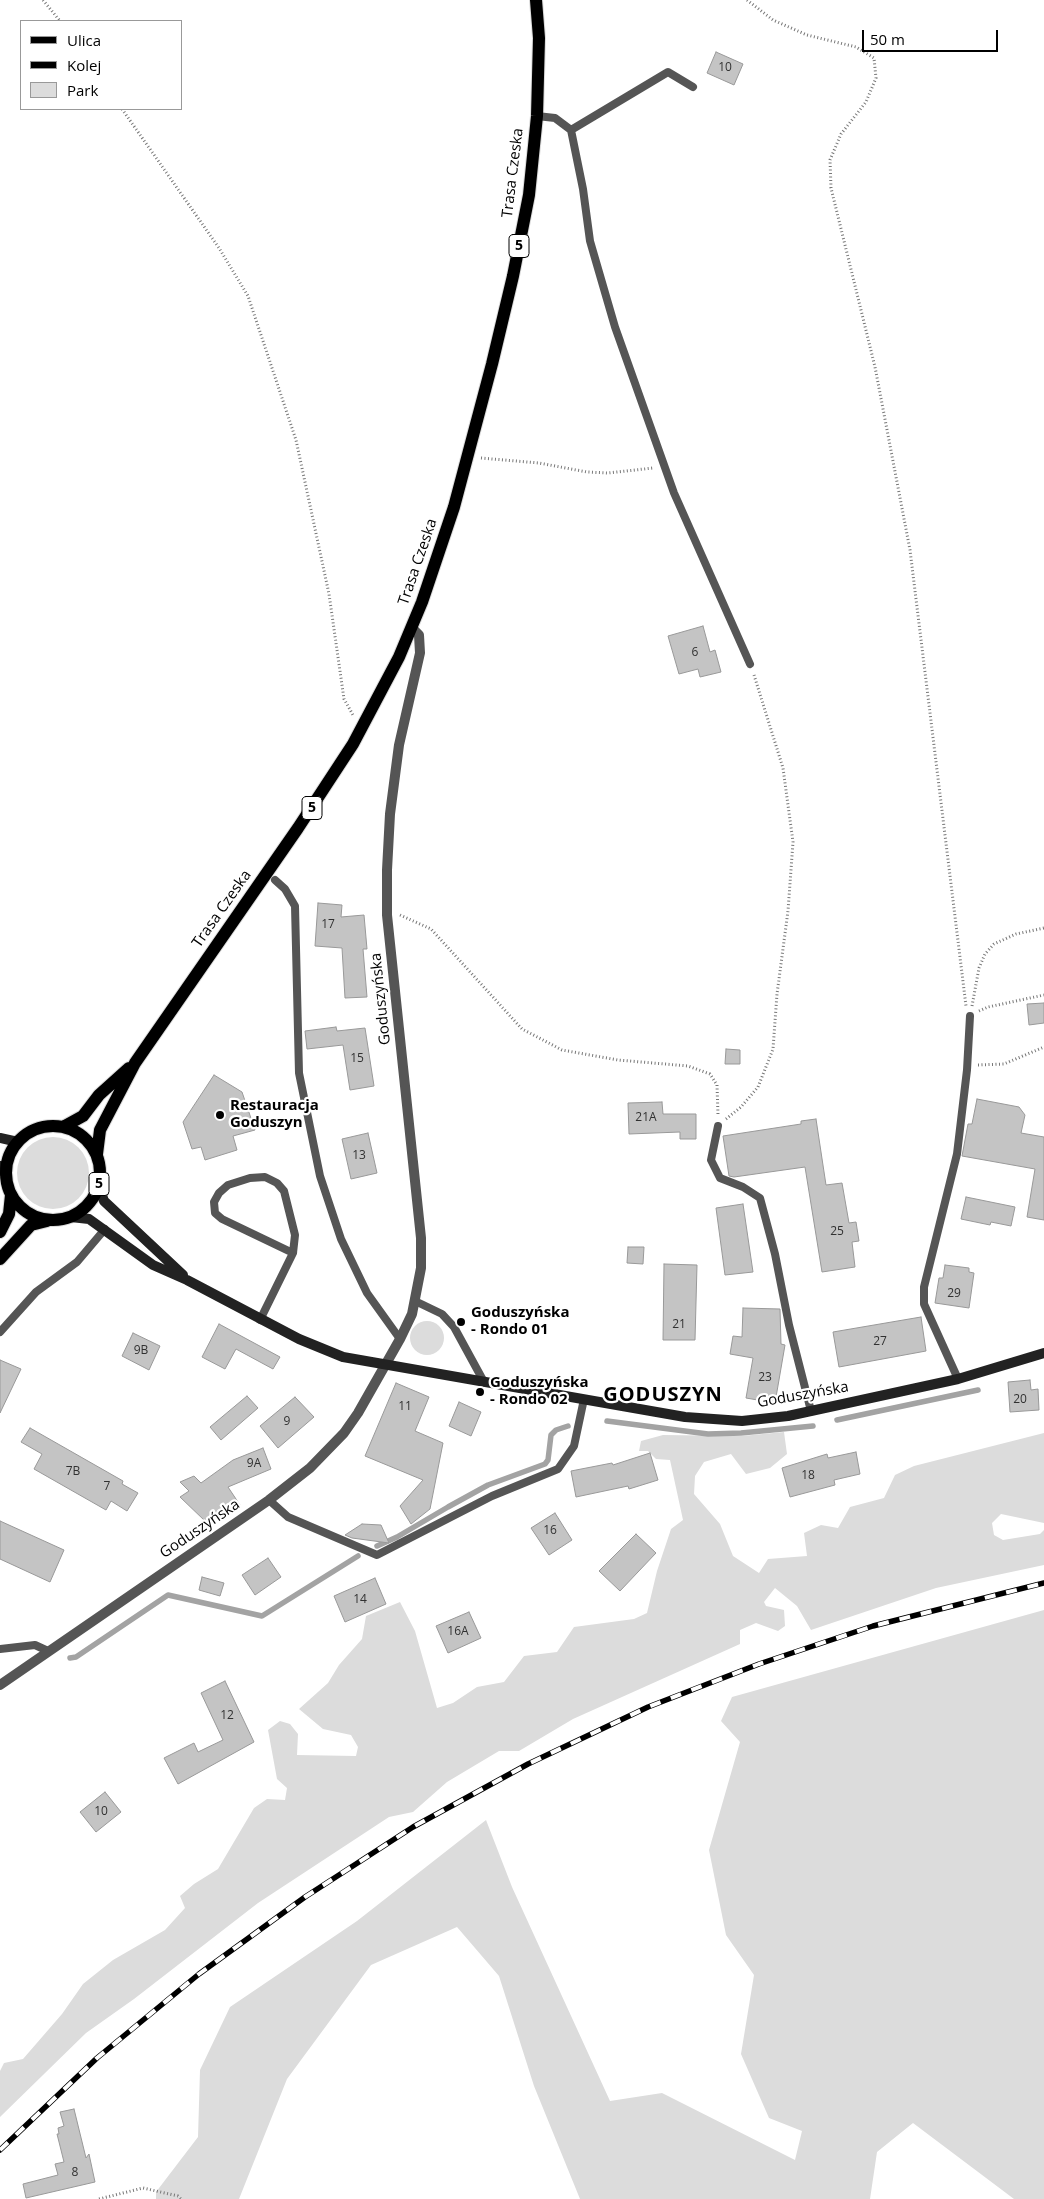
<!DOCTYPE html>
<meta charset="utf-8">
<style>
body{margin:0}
#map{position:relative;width:1044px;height:2199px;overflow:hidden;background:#fff;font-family:"Open Sans",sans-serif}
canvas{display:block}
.legend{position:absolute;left:20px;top:20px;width:162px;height:90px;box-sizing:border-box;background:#fff;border:1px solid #999;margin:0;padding:6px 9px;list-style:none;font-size:15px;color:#000}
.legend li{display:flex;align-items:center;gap:10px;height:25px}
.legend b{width:25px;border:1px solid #999}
.scale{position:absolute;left:862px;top:30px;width:136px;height:22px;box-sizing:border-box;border:2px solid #000;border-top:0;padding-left:6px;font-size:15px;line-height:18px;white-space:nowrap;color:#000;-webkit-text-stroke:4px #fff;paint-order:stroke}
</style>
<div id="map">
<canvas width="1044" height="2199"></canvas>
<ul class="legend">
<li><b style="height:6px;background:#000"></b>Ulica</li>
<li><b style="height:6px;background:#000"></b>Kolej</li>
<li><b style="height:14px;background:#dcdcdc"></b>Park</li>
</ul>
<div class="scale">50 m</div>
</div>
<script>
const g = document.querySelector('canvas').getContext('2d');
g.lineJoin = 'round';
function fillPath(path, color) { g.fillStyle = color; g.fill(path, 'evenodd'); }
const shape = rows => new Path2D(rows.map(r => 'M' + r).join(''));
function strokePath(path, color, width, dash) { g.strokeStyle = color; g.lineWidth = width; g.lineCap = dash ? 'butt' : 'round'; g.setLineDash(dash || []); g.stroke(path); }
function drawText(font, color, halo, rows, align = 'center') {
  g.font = font + ' "Open Sans",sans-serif'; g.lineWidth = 4.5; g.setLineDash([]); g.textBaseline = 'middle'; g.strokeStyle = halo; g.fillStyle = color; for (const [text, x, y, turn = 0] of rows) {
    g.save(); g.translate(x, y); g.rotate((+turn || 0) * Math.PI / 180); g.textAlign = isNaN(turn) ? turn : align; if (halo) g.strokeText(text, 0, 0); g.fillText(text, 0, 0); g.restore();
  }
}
fillPath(shape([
 '17 1173a36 36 0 1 1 72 0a36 36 0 1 1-72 0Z',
 '410 1338a17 17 0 1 1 34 0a17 17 0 1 1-34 0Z',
 [784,1432,787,1454,770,1468,746,1474,731,1454,704,1462,695,1476,694,1494,720,1524,733,1556,759,1573,768,1559,807,1556,804,1533,821,1525,838,1528,850,1507,884,1498,895,1475,914,1466,1044,1433,1044,1523,1001,1514,992,1523,994,1535,1003,1540,1040,1534,1044,1530,1044,1565,936,1588,811,1630,797,1606,775,1588,764,1602,766,1606,784,1610,785,1626,778,1631,756,1623,740,1630,740,1644,573,1719,519,1751,499,1751,447,1782,413,1812,389,1817,258,1903,134,1999,86,2033,0,2117,0,2071,4,2063,23,2059,62,2014,83,1984,113,1960,165,1930,185,1908,180,1896,194,1884,218,1869,254,1808,267,1799,285,1800,287,1788,277,1779,268,1730,280,1721,290,1724,298,1734,297,1755,356,1756,358,1747,351,1735,323,1729,299,1709,328,1683,339,1665,362,1639,366,1616,400,1602,415,1631,437,1708,453,1703,477,1687,504,1682,524,1656,557,1652,574,1627,634,1619,647,1613,657,1571,671,1529,683,1520,670,1460,656,1459,648,1451,639,1451,641,1441,663,1435,742,1436],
 [1044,1610,1044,2199,1014,2199,913,2123,877,2152,870,2199,580,2199,534,2086,499,1976,457,1927,371,1965,287,2079,239,2199,156,2199,156,2192,198,2137,200,2070,230,2007,357,1921,486,1820,512,1887,610,2101,662,2093,795,2160,802,2131,769,2118,741,2054,754,1975,726,1935,709,1850,740,1742,721,1721,732,1697]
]), '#dcdcdc');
strokePath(shape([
 [837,1420,978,1390],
 [607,1421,708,1434,741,1433,813,1426],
 [377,1546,397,1537,448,1507,488,1485,545,1464,548,1460,551,1435,556,1430,568,1426],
 [70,1658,76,1657,168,1595,262,1616,358,1556]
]), '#a3a3a3', 5.5);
const building = shape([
 [716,52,743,64,734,85,707,73,716,52],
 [703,626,710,652,715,650,721,672,700,677,698,669,679,674,668,636,703,626],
 [318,903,342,905,341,917,364,915,367,949,363,949,367,997,345,998,342,948,315,946,318,903],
 [1044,1003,1044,1023,1029,1025,1027,1004,1044,1003],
 [336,1027,337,1031,365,1028,374,1086,350,1090,343,1045,307,1049,305,1031,336,1027],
 [726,1049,740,1050,740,1064,725,1064,726,1049],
 [214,1075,242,1092,255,1130,233,1136,237,1150,205,1160,201,1147,192,1149,183,1122,214,1075],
 [977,1099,1019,1107,1025,1115,1021,1133,1044,1137,1044,1220,1027,1217,1035,1169,962,1156,968,1124,972,1124,977,1099],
 [662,1102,663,1114,696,1114,696,1139,680,1139,680,1132,629,1134,628,1103,662,1102],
 [816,1119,826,1185,842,1183,849,1223,856,1222,859,1241,852,1242,855,1267,822,1272,805,1167,734,1177,729,1176,723,1136,801,1124,801,1121,816,1119],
 [368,1133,377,1173,351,1179,342,1139,368,1133],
 [966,1197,1015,1207,1011,1226,991,1222,990,1225,961,1219,966,1197],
 [743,1204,753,1272,725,1275,716,1208,743,1204],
 [628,1247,644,1247,643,1264,627,1263,628,1247],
 [664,1264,697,1265,695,1340,663,1340,664,1264],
 [945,1265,969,1268,969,1272,974,1273,969,1308,935,1303,939,1278,943,1278,945,1265],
 [743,1308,780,1309,781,1344,785,1345,775,1403,746,1398,753,1358,730,1354,733,1336,742,1337,743,1308],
 [921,1317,926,1351,839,1367,833,1332,921,1317],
 [219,1324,280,1357,273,1369,236,1349,225,1369,202,1357,219,1324],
 [133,1333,160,1346,149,1370,122,1356,133,1333],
 [0,1360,21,1369,0,1413,0,1360],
 [1030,1380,1031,1390,1038,1389,1039,1410,1010,1412,1008,1382,1030,1380],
 [396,1383,429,1397,415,1431,443,1443,430,1509,411,1524,400,1506,423,1480,365,1456,396,1383],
 [247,1396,258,1408,221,1440,210,1427,247,1396],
 [295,1397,314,1417,278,1448,260,1426,295,1397],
 [459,1402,481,1412,471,1436,449,1426,459,1402],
 [30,1428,123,1481,122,1484,138,1493,127,1511,111,1501,106,1510,34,1469,42,1454,21,1442,30,1428],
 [263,1448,271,1469,228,1487,240,1505,213,1523,210,1518,205,1521,180,1497,189,1491,180,1482,194,1476,201,1483,233,1460,263,1448],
 [856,1452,860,1474,834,1480,835,1485,790,1497,782,1468,827,1454,828,1458,856,1452],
 [650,1453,658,1480,629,1489,628,1486,576,1497,571,1471,612,1463,613,1465,650,1453],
 [555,1513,572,1540,549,1555,531,1528,555,1513],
 [0,1521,64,1550,50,1582,0,1559,0,1521],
 [362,1524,381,1525,389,1543,352,1538,345,1535,362,1524],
 [636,1534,656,1553,620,1591,599,1571,636,1534],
 [268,1558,281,1577,255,1595,242,1575,268,1558],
 [202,1577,224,1583,220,1596,199,1590,202,1577],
 [375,1578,386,1604,345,1622,334,1596,375,1578],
 [469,1612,481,1638,448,1653,436,1626,469,1612],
 [225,1681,254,1742,178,1784,164,1758,194,1743,198,1752,223,1740,201,1693,225,1681],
 [105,1792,121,1812,96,1832,80,1812,105,1792],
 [74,2109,86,2158,89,2154,95,2182,26,2198,23,2184,58,2175,55,2164,64,2162,57,2134,59,2134,58,2128,64,2126,60,2112,74,2109]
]);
fillPath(building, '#c4c4c4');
strokePath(building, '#999', 1);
const primary = shape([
 '6 1173a47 47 0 1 1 94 0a47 47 0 1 1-94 0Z',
 [63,1127,83,1116,99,1095,129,1068],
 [97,1154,100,1130,135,1063,298,828,353,744,399,657,422,602,454,507,492,364,513,276,529,195,537,116,539,38,536,0],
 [0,1232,9,1214,11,1195],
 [0,1259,31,1225,47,1221]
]);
strokePath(primary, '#dbdbdb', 14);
strokePath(shape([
 [43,0,60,21],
 [747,0,773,20,807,35,856,47,874,58,876,78,866,102,841,134,830,160,831,188,875,367,910,550,966,1006],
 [122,109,219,248,248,296,296,440,329,594,344,699,353,715],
 [481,458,539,463,587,472,608,473,653,468],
 [400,915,431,929,522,1029,562,1050,618,1060,688,1066,710,1074,717,1085,718,1115],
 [972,1006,979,968,985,954,994,944,1016,934,1044,928],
 [979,1011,988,1007,1044,995],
 [978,1065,1004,1064,1044,1047],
 [726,1119,741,1107,758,1087,773,1049,777,994,788,911,793,842,783,768,754,675],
 [99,2199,143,2188,178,2196,181,2199]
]), '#777', 3, [1, 2.5]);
strokePath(shape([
 [537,116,555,118,571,130,583,189,590,241,615,327,674,493,750,664],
 [571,130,668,72,693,87],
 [275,880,285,889,295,906,299,1073,320,1176,341,1239,367,1293,400,1339],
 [718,1126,711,1160,720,1178,743,1187,760,1198,775,1254,789,1325,811,1411],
 [415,1301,442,1314,454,1327,484,1382],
 [260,1320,293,1253,295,1235,284,1191,277,1183,265,1177,250,1178,228,1185,219,1193,214,1202,215,1213,222,1219,293,1253],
 [0,1332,36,1292,77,1262,105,1229],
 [958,1379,924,1304,924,1287,957,1154,967,1070,970,1016],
 [269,1500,288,1517,377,1555,492,1496,558,1469,574,1446,584,1399],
 [0,1649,35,1645,48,1651]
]), '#555', 8);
strokePath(shape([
 [0,1685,269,1500,310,1468,344,1433,358,1413,400,1339,412,1314,421,1268,421,1238,387,915,387,870,390,814,399,745,420,653,419,635,412,628]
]), '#555', 10);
strokePath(shape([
 [0,1138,18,1142],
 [0,1166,6,1175],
 [99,1187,104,1201,183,1275],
 [71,1217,89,1219,153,1265,187,1280,299,1339,343,1357,685,1417,742,1421,788,1416,958,1379,1044,1353]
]), '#222', 10);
strokePath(primary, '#000', 12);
const rail = shape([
 [0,2150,97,2058,199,1974,305,1897,413,1827,528,1764,648,1707,759,1664,873,1626,1044,1583]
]);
strokePath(rail, '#000', 5.5);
strokePath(rail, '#fff', 4, [11]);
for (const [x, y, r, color] of [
 [220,1115,5,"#000"],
 [461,1322,5,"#000"],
 [480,1392,5,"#000"]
]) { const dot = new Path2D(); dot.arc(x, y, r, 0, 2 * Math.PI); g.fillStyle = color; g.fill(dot); strokePath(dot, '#fff', 2); }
drawText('12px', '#313131', null, [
 ["10",725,68],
 ["6",695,653],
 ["17",328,925],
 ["15",357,1059],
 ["21A",646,1118],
 ["13",359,1156],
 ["25",837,1232],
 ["29",954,1294],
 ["21",679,1325],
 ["27",880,1342],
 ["9B",141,1351],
 ["23",765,1378],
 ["20",1020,1400],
 ["11",405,1407],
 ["9",287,1422],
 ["9A",254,1464],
 ["7B",73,1472],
 ["18",808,1476],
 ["7",107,1487],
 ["16",550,1531],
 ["14",360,1600],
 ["16A",458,1632],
 ["12",227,1716],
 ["10",101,1812],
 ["8",75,2173]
]);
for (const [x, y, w] of [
 [519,246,20],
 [312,808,20],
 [99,1184,20]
]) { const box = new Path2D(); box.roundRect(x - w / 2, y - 11.5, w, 23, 4); g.fillStyle = '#fff'; g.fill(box); strokePath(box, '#000', 1); }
drawText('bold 14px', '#000', null, [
 ["5",519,246],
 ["5",312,808],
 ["5",99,1184]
]);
drawText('15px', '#000', '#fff', [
 ["Trasa Czeska",513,173,-83],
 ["Trasa Czeska",418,562,-71],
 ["Trasa Czeska",222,909,-55],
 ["Goduszyńska",381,999,-96],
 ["Goduszyńska",803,1395,-10],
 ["Goduszyńska",200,1529,-34]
]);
drawText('bold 15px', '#000', '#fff', [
 ["Restauracja",230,1106],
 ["Goduszyn",230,1123],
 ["Goduszyńska",471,1313],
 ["- Rondo 01",471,1330],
 ["Goduszyńska",490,1383],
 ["- Rondo 02",490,1400]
], 'left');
g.letterSpacing = '1px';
drawText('bold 20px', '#000', '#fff', [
 ["GODUSZYN",663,1395]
]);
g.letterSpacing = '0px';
</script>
